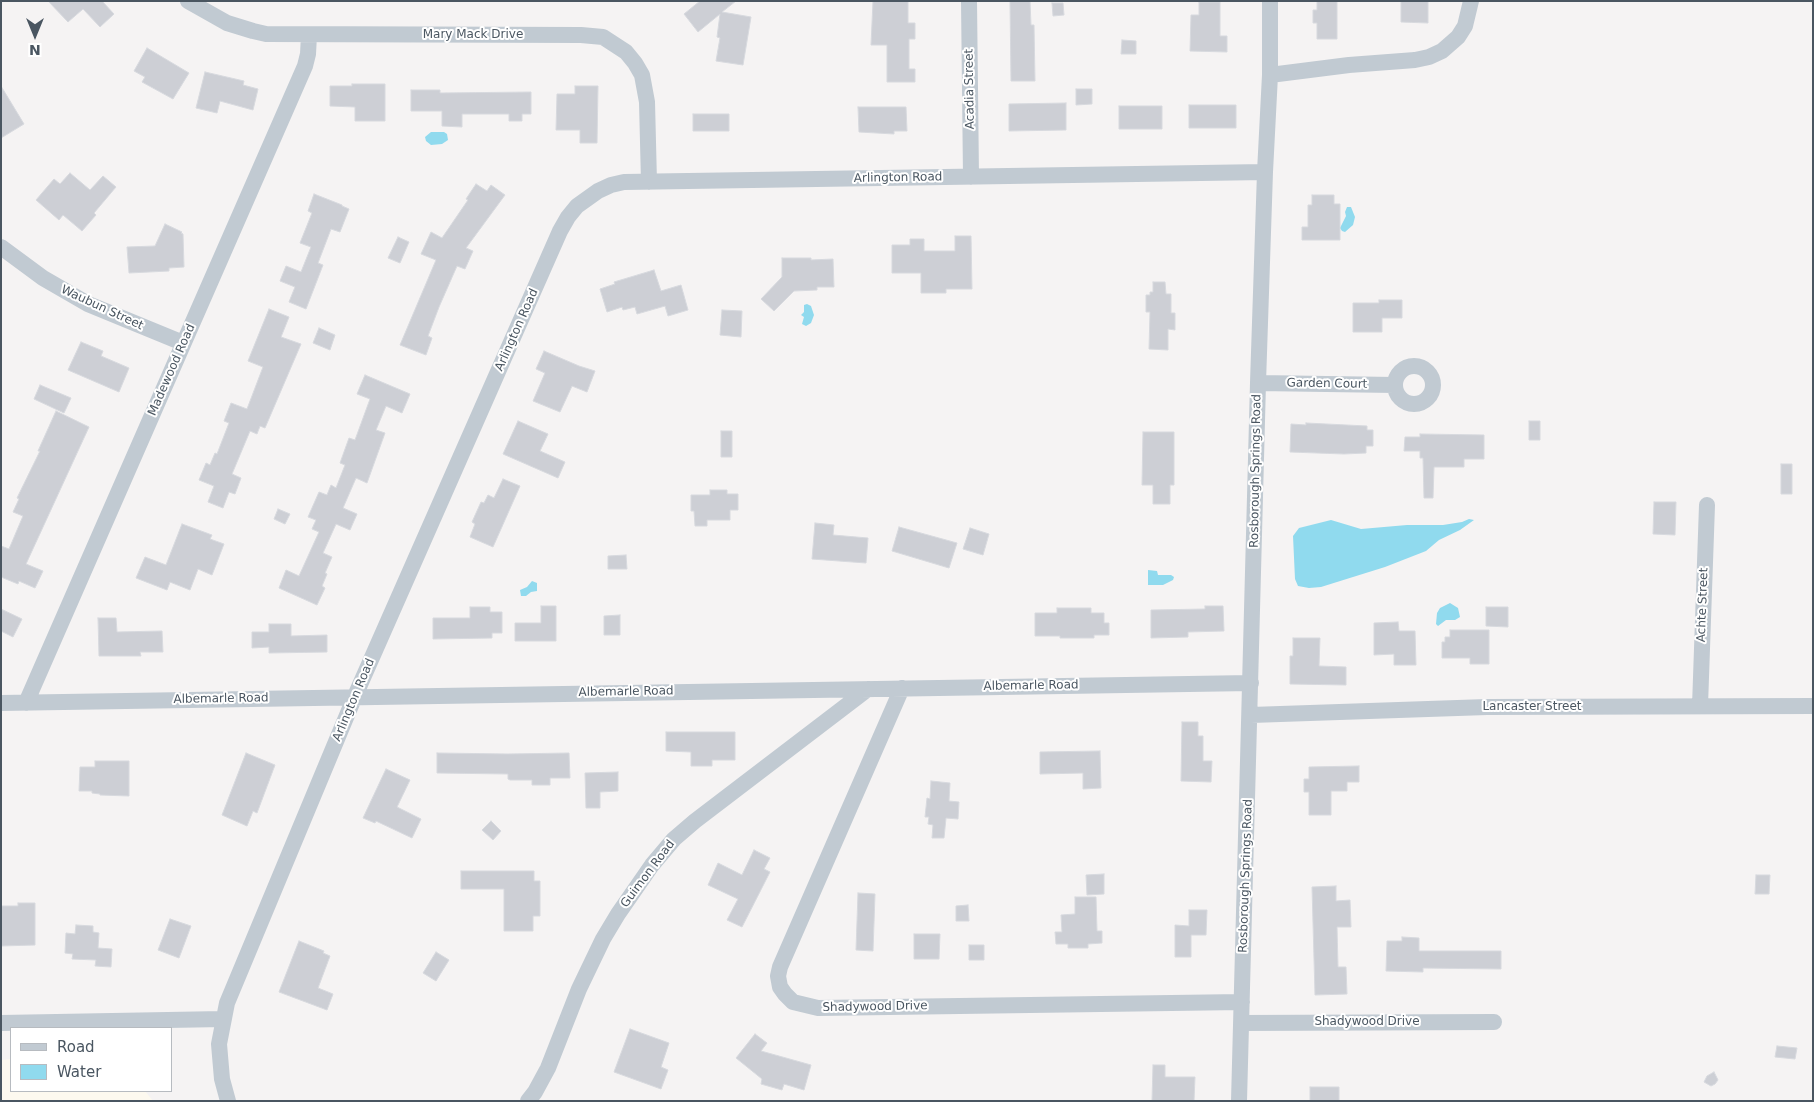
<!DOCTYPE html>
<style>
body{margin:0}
#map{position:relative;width:1814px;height:1102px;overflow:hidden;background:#f5f3f3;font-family:"DejaVu Sans",sans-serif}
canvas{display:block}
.frame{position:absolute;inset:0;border:2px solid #4a5661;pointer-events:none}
.legend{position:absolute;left:10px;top:1027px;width:162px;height:65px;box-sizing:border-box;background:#fff;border:1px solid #b7bbc0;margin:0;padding:6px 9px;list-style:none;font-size:15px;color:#4a5661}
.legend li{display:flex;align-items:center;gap:10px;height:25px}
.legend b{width:25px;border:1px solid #b7bbc0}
.north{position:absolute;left:10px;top:10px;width:50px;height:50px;-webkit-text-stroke:4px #fff;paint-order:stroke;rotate:180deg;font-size:14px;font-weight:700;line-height:20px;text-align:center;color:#4a5661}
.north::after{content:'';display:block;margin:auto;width:18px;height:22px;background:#4a5661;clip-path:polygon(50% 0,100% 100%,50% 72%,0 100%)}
</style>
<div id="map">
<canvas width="1814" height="1102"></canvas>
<div class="frame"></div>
<ul class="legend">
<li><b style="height:6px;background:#c1cad2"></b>Road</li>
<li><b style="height:14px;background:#90daee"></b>Water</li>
</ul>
<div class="north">N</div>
</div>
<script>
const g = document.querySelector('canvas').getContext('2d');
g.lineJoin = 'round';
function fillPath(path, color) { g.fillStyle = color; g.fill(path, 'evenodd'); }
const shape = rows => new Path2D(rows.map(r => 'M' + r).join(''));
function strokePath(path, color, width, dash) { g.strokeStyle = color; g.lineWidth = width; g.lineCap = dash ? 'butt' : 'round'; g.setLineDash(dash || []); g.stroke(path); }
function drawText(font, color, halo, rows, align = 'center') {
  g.font = font + ' "DejaVu Sans",sans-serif'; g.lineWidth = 4; g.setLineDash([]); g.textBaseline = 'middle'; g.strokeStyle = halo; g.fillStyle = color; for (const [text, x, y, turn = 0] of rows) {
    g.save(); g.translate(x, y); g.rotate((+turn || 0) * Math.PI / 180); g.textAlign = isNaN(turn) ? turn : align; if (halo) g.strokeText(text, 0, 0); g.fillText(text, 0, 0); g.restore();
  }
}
fillPath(shape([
 [11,1059,11,1091,145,1091,153,1101,1,1101,1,1060]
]), '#fdf9ef');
fillPath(shape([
 [431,132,444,132,447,134,448,140,442,144,431,145,426,141,425,137],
 [1347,207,1351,207,1355,217,1353,225,1345,232,1342,231,1340,228,1346,216,1345,212],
 [807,304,811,306,814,315,811,323,806,326,802,324,804,317,801,315,804,312,804,305],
 [1469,519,1474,520,1460,530,1439,540,1426,551,1385,567,1321,587,1309,588,1298,586,1295,579,1293,536,1299,528,1331,520,1361,529,1407,525,1443,525,1462,522],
 [1148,570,1157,571,1158,575,1171,575,1174,577,1173,580,1163,585,1148,585],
 [532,581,537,583,537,591,531,592,526,596,521,596,520,590,527,587],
 [1450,603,1458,608,1460,617,1455,620,1446,620,1438,626,1436,624,1437,613,1440,608]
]), '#90daee');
const building = shape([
 [48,1,102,1,114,14,100,27,83,9,68,22,48,1],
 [700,1,736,1,722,12,751,17,743,65,716,61,720,38,717,37,720,14,698,32,684,14,700,1],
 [873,1,908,1,908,23,915,23,915,39,909,39,909,69,915,69,915,82,887,82,887,45,871,45,873,1],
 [1010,1,1030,1,1031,25,1034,25,1035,81,1011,81,1010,1],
 [1317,1,1337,1,1337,39,1317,39,1317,23,1313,23,1313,10,1317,10,1317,1],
 [1401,1,1428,1,1428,23,1401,22,1401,1],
 [1199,2,1220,2,1220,36,1227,36,1227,52,1190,51,1191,15,1199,15,1199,2],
 [1052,3,1063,3,1064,15,1053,16,1052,3],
 [1122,40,1136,41,1136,54,1121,54,1122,40],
 [147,48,189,73,173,99,142,82,145,77,134,71,147,48],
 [205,72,244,81,243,85,258,89,253,110,220,101,217,113,196,108,205,72],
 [352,84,385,84,385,121,355,121,355,107,330,106,330,86,352,86,352,84],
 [1,86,24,124,1,138,1,86],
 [575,86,598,86,597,143,580,143,580,130,556,130,557,94,575,94,575,86],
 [1076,89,1092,89,1092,104,1076,105,1076,89],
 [411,90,440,90,440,93,531,92,531,114,522,114,522,121,509,121,509,114,462,114,462,127,442,126,442,111,411,111,411,90],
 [1066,103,1066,130,1009,131,1009,104,1066,103],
 [1189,105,1236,105,1236,128,1189,128,1189,105],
 [1119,106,1162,106,1162,129,1119,129,1119,106],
 [858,107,906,107,907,131,894,131,894,134,859,132,858,107],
 [693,114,729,114,729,131,693,131,693,114],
 [70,173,90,190,103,176,116,187,94,213,96,215,82,231,63,215,59,220,36,200,54,179,60,184,70,173],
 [476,184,487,191,491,185,505,195,466,248,473,251,465,269,457,266,439,307,428,336,432,338,426,355,400,345,436,260,421,254,431,232,442,238,468,200,466,199,476,184],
 [314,194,342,205,342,206,349,209,340,232,331,229,318,263,323,265,306,309,289,302,295,287,280,281,286,266,301,272,311,247,300,243,312,213,308,211,314,194],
 [1312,195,1334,195,1334,204,1340,204,1340,240,1302,240,1302,227,1308,227,1308,205,1312,205,1312,195],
 [165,224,182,232,181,233,183,234,184,267,169,268,169,271,129,273,127,247,155,246,165,224],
 [955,236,971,236,972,289,946,289,946,293,921,293,921,273,892,273,892,245,910,245,910,239,924,239,924,251,955,251,955,236],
 [398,237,409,242,400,263,388,258,398,237],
 [782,258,811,258,811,260,833,259,834,287,817,287,817,290,794,291,774,311,761,299,782,277,782,258],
 [654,270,661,291,681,285,688,310,668,316,665,306,637,314,635,307,623,310,622,307,607,312,600,289,615,284,614,282,654,270],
 [1153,282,1165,282,1166,294,1171,294,1171,313,1175,313,1175,330,1168,329,1168,350,1149,349,1150,312,1146,312,1146,295,1150,295,1150,292,1153,292,1153,282],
 [1379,300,1402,300,1402,318,1382,318,1382,332,1353,332,1353,303,1379,303,1379,300],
 [269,309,289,317,281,337,301,344,265,428,260,426,257,434,250,431,232,474,241,478,235,494,229,492,223,508,208,502,214,486,199,480,206,463,210,465,215,453,217,454,229,423,224,421,231,403,247,409,263,367,248,361,269,309],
 [722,310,742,311,741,337,720,335,722,310],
 [319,328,335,335,330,350,313,343,319,328],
 [81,342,103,351,101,356,129,368,119,392,68,370,81,342],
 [544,351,579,366,595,371,587,392,572,386,560,412,533,401,545,373,536,369,544,351],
 [365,375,410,394,402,413,386,406,376,430,385,433,367,483,356,478,343,508,357,514,350,530,336,524,323,553,332,557,325,573,327,574,322,586,325,588,317,605,279,588,286,570,299,576,319,532,312,529,316,520,308,517,319,492,327,495,331,485,336,488,345,465,340,463,349,438,355,440,370,399,357,394,365,375],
 [40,385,71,398,64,413,34,399,40,385],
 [56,411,89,427,26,564,43,571,35,588,19,581,18,584,1,577,1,546,9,549,23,516,13,512,19,499,17,498,40,451,38,451,56,411],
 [518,421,548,434,540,451,565,462,558,478,503,454,518,421],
 [1529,421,1540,421,1540,440,1529,440,1529,421],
 [1306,423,1367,426,1367,430,1373,430,1373,446,1366,446,1366,453,1344,454,1290,452,1291,424,1306,425,1306,423],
 [721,431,732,431,732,457,721,457,721,431],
 [1143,432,1174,432,1174,485,1170,485,1170,504,1153,504,1153,485,1142,485,1143,432],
 [1420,434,1484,435,1484,459,1464,459,1464,467,1434,467,1433,498,1424,498,1423,458,1420,458,1420,451,1404,451,1405,437,1420,437,1420,434],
 [1781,464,1792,464,1792,494,1781,494,1781,464],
 [503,479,520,486,493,547,470,537,475,524,472,522,481,502,484,503,488,495,494,498,503,479],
 [710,490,727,490,727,494,738,494,738,510,730,510,730,520,707,520,707,526,695,526,694,511,691,511,691,495,710,495,710,490],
 [1654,502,1676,502,1675,535,1653,534,1654,502],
 [278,509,290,514,285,524,274,519,278,509],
 [815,523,834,525,833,535,868,538,866,563,812,559,815,523],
 [182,524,212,535,210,539,224,544,212,575,198,569,190,590,170,582,167,590,136,578,145,557,166,565,182,524],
 [899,527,957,543,949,568,892,551,899,527],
 [970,528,989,534,983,555,963,549,970,528],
 [626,555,627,569,608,569,608,556,626,555],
 [541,606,556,606,556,641,515,641,515,623,541,623,541,606],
 [1205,606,1223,606,1224,631,1188,632,1188,637,1151,638,1151,610,1205,609,1205,606],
 [470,607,490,607,490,612,502,612,502,633,492,633,492,638,433,639,433,618,470,618,470,607],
 [1486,607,1508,607,1508,627,1486,626,1486,607],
 [1057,608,1091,608,1091,613,1104,613,1104,623,1109,623,1109,635,1094,635,1094,638,1060,638,1060,636,1035,636,1035,613,1057,613,1057,608],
 [1,609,22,619,13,637,1,631,1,609],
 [620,615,620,635,604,635,604,616,620,615],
 [98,618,116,618,117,632,162,631,163,652,140,652,141,656,99,656,98,618],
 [1398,622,1399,631,1415,631,1416,665,1394,665,1394,654,1374,655,1374,623,1398,622],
 [269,624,291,624,291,636,327,635,327,652,269,653,269,647,252,648,252,632,269,632,269,624],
 [1450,630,1489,630,1489,664,1470,664,1470,658,1442,658,1442,642,1445,642,1445,637,1450,637,1450,630],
 [1293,638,1320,638,1319,666,1346,667,1346,685,1290,684,1290,656,1293,656,1293,638],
 [1182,722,1198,722,1198,736,1203,736,1203,761,1212,761,1211,782,1181,781,1182,722],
 [666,732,735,732,735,760,712,760,712,766,691,766,691,752,666,751,666,732],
 [1100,751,1101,788,1083,789,1083,773,1040,774,1040,752,1100,751],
 [246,753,275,765,257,813,253,811,247,826,222,815,246,753],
 [437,753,508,754,569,753,570,778,550,778,550,785,532,785,532,780,510,780,508,779,508,774,437,773,437,753],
 [95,761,129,761,129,796,100,795,100,794,92,793,92,791,79,791,80,767,95,767,95,761],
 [1359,766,1359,782,1347,782,1347,791,1331,791,1331,815,1309,815,1309,792,1304,792,1304,779,1309,779,1309,767,1359,766],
 [386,769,410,780,397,807,421,819,412,838,376,821,375,823,363,818,386,769],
 [618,772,618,791,600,792,600,808,586,808,585,773,618,772],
 [931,781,950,783,949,801,959,802,958,819,946,818,944,838,932,838,933,825,928,824,929,817,925,817,927,798,930,799,931,781],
 [491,821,501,831,493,840,482,830,491,821],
 [754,850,770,858,764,869,770,872,742,927,727,920,738,899,708,885,718,863,742,875,754,850],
 [461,871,534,871,534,881,540,881,540,916,533,916,533,931,504,931,504,889,461,889,461,871],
 [1104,874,1104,894,1087,895,1086,875,1104,874],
 [1756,875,1770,875,1769,894,1755,894,1756,875],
 [1336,886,1336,901,1350,900,1351,927,1337,927,1338,967,1346,967,1347,994,1315,995,1312,887,1336,886],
 [858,893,875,894,873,951,856,950,858,893],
 [1075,897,1096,897,1097,931,1102,931,1102,943,1088,944,1088,948,1068,948,1068,944,1056,944,1055,932,1062,932,1061,915,1075,914,1075,897],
 [18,903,35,903,35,945,1,946,1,906,18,906,18,903],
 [968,905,969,921,956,921,956,906,968,905],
 [1189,910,1207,910,1206,935,1191,935,1191,957,1175,957,1175,925,1189,926,1189,910],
 [170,919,191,926,179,958,158,950,170,919],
 [76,925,93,926,93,932,99,933,98,948,112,949,111,967,95,966,96,960,72,959,73,954,65,953,66,933,75,934,76,925],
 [914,934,940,934,939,959,914,959,914,934],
 [1402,937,1419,938,1419,951,1501,951,1501,969,1423,968,1423,972,1386,971,1387,941,1402,941,1402,937],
 [299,941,324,951,323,953,330,956,318,988,333,994,327,1010,279,992,299,941],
 [969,945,984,945,984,960,969,960,969,945],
 [436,952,449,960,436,981,423,973,436,952],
 [630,1029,669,1043,661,1067,668,1070,661,1089,614,1072,630,1029],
 [755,1034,767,1043,761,1051,811,1065,804,1090,784,1084,782,1090,761,1084,762,1079,736,1058,755,1034],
 [1777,1046,1797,1048,1795,1059,1775,1057,1777,1046],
 [1153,1065,1165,1065,1165,1077,1195,1077,1194,1101,1152,1101,1153,1065],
 [1714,1072,1718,1080,1715,1084,1711,1086,1704,1082,1707,1076,1714,1072],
 [1310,1087,1339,1087,1339,1101,1310,1101,1310,1087]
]);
fillPath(building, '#cdcfd5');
strokePath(building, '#d7d9de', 1);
strokePath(shape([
 [188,1,227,23,253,31,266,34,581,35,603,37,626,52,635,63,642,75,647,102,649,182],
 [969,1,971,177],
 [1270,75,1349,65,1415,60,1429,57,1442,51,1458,37,1465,26,1471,1],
 [1,247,43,278,88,304,183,343],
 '1395 385a19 19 0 1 1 38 0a19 19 0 1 1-38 0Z',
 [1258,383,1395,385],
 [902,688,780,967,778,976,780,987,785,994,793,1002,818,1008,1242,1002],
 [1,703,1251,683],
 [26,703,305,66,308,54,309,35],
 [1700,706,1707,505],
 [1251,715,1487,707,1813,706],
 [1,1023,223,1019],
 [1241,1023,1494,1022],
 [228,1101,222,1079,219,1044,227,1003,355,696,560,231,568,217,577,206,598,191,611,185,624,182,1265,172],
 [528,1101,535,1092,548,1068,579,989,603,939,618,914,652,865,674,839,695,821,868,689],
 [1239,1101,1258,383,1265,172,1270,75,1270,1]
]), '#c1cad2', 16);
drawText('12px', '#4a5661', '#fff', [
 ["Mary Mack Drive",473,35],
 ["Acadia Street",970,89,-91],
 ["Arlington Road",898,178,-1],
 ["Waubun Street",102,308,25],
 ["Arlington Road",517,330,-66],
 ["Madewood Road",172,370,-66],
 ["Garden Court",1327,384,1],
 ["Rosborough Springs Road",1256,471,-89],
 ["Achte Street",1703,605,-88],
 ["Albemarle Road",1031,686,-1],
 ["Albemarle Road",626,692,-1],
 ["Albemarle Road",221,699,-1],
 ["Arlington Road",354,700,-67],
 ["Lancaster Street",1532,707],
 ["Guimon Road",648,874,-53],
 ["Rosborough Springs Road",1246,876,-88],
 ["Shadywood Drive",875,1007,-1],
 ["Shadywood Drive",1367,1022]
]);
</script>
